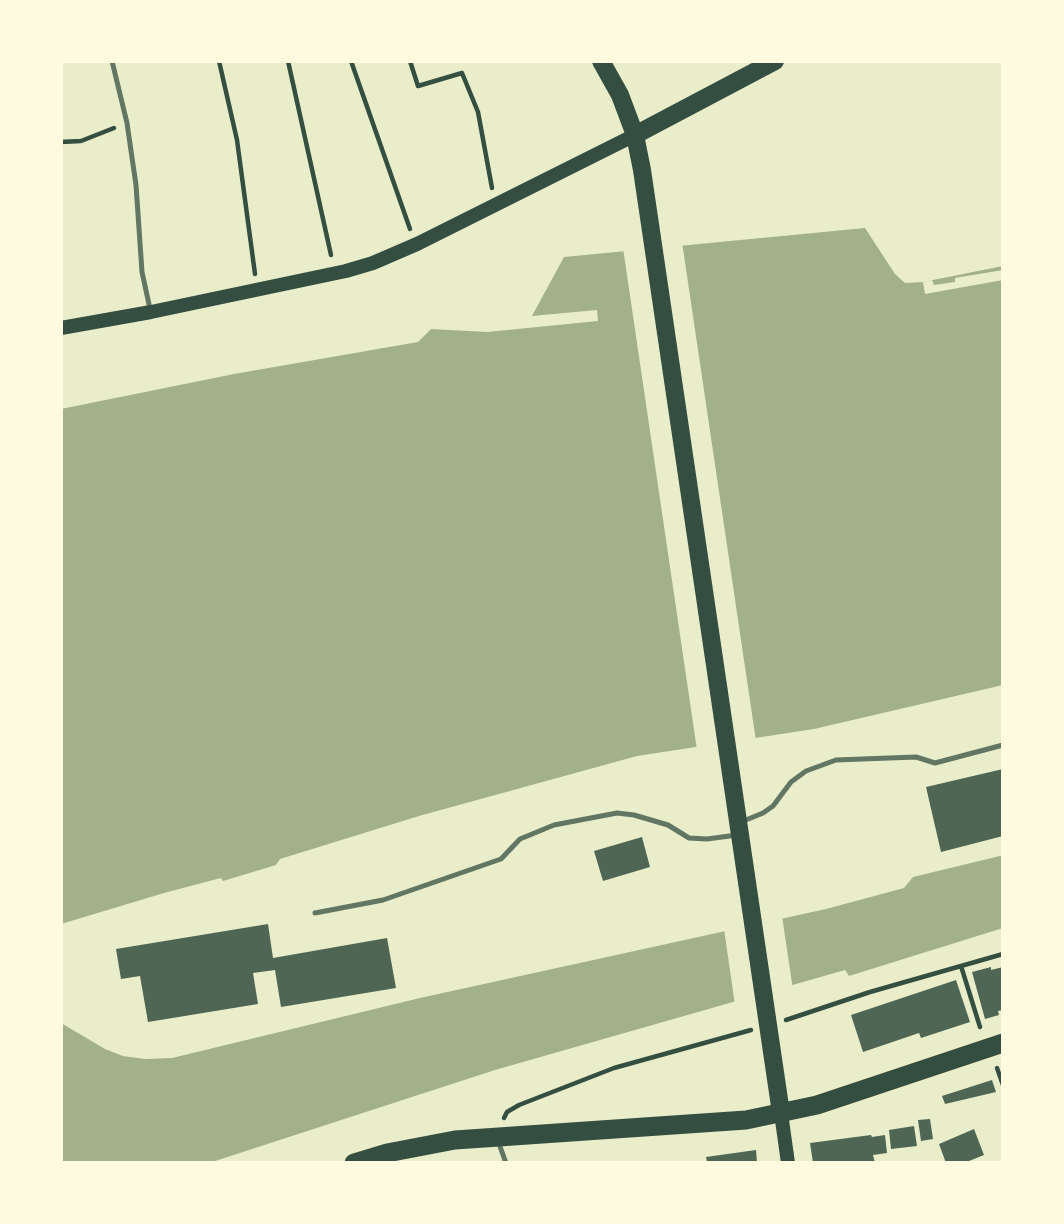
<!DOCTYPE html>
<style>
body{margin:0}
#map{position:relative;width:1064px;height:1224px;overflow:hidden;background:#e9edc9;font-family:Arial,sans-serif}
canvas{display:block}
.frame{position:absolute;inset:0;border:63px solid #fefae0;pointer-events:none}
</style>
<div id="map">
<canvas width="1064" height="1224"></canvas>
<div class="frame"></div>
</div>
<script>
const g = document.querySelector('canvas').getContext('2d');
g.lineJoin = 'round';
function fillPath(path, color) { g.fillStyle = color; g.fill(path, 'evenodd'); }
const shape = rows => new Path2D(rows.map(r => 'M' + r).join(''));
function strokePath(path, color, width, dash) { g.strokeStyle = color; g.lineWidth = width; g.lineCap = dash ? 'butt' : 'round'; g.setLineDash(dash || []); g.stroke(path); }
fillPath(shape([
 [865,228,895,274,905,283,923,282,1003,266,1003,685,814,729,637,756,419,816,280,859,276,865,223,881,221,878,164,893,61,924,61,409,234,374,418,342,431,329,487,332,598,321,597,310,532,316,564,257],
 [1000,856,1003,856,1003,928,849,976,845,970,495,1070,209,1163,61,1163,61,1023,105,1049,123,1056,145,1059,172,1058,420,998,826,909,904,888,913,877]
]), '#a3b18a');
fillPath(shape([
 [682,242,756,741,697,750,623,248],
 [1003,270,1003,280,925,294,923,282,932,280,934,285,955,282,955,278],
 [782,916,793,990,735,1005,724,929]
]), '#e9edc9');
fillPath(shape([
 [1003,769,1003,836,941,852,926,787],
 [642,837,650,867,603,881,594,851],
 [268,924,273,958,387,938,396,988,281,1007,275,970,253,973,258,1004,148,1022,140,976,121,979,116,949],
 [991,967,991,970,1003,967,1003,1010,998,1011,999,1015,985,1019,972,972],
 [956,980,970,1022,921,1038,919,1033,863,1052,851,1015],
 [992,1080,996,1092,945,1104,942,1096],
 [930,1119,933,1139,921,1141,918,1120],
 [914,1126,917,1146,891,1149,889,1130],
 [974,1129,984,1155,964,1163,946,1163,939,1144],
 [871,1135,872,1137,885,1135,887,1153,873,1155,875,1163,813,1163,810,1143],
 [756,1150,757,1163,707,1162,706,1157]
]), '#4f6655');
strokePath(shape([
 [219,61,237,140,255,274],
 [288,61,331,255],
 [351,61,410,229],
 [410,61,418,86,462,73,478,112,492,188],
 [61,142,81,141,114,128],
 [961,966,980,1027],
 [786,1020,870,992,1003,954],
 [997,1068,1003,1085],
 [504,1118,507,1112,519,1105,614,1068,751,1030]
]), '#344e41', 4.5);
strokePath(shape([
 [112,61,127,123,136,185,142,272,150,309],
 [741,822,763,813,773,806,791,782,806,771,836,760,916,757,935,763,1003,745],
 [315,913,383,900,501,859,520,839,554,825,617,813,634,815,668,825,689,838,707,839,737,835],
 [498,1141,506,1163]
]), '#617663', 5);
strokePath(shape([
 [61,328,151,312,346,271,373,263,417,244,635,135],
 [781,1113,788,1163]
]), '#344e41', 14);
strokePath(shape([
 [601,61,620,95,635,135,642,170,781,1113],
 [635,135,775,61]
]), '#344e41', 18);
strokePath(shape([
 [354,1163,387,1153,455,1140,746,1120,817,1105,1003,1043]
]), '#344e41', 19);
</script>
